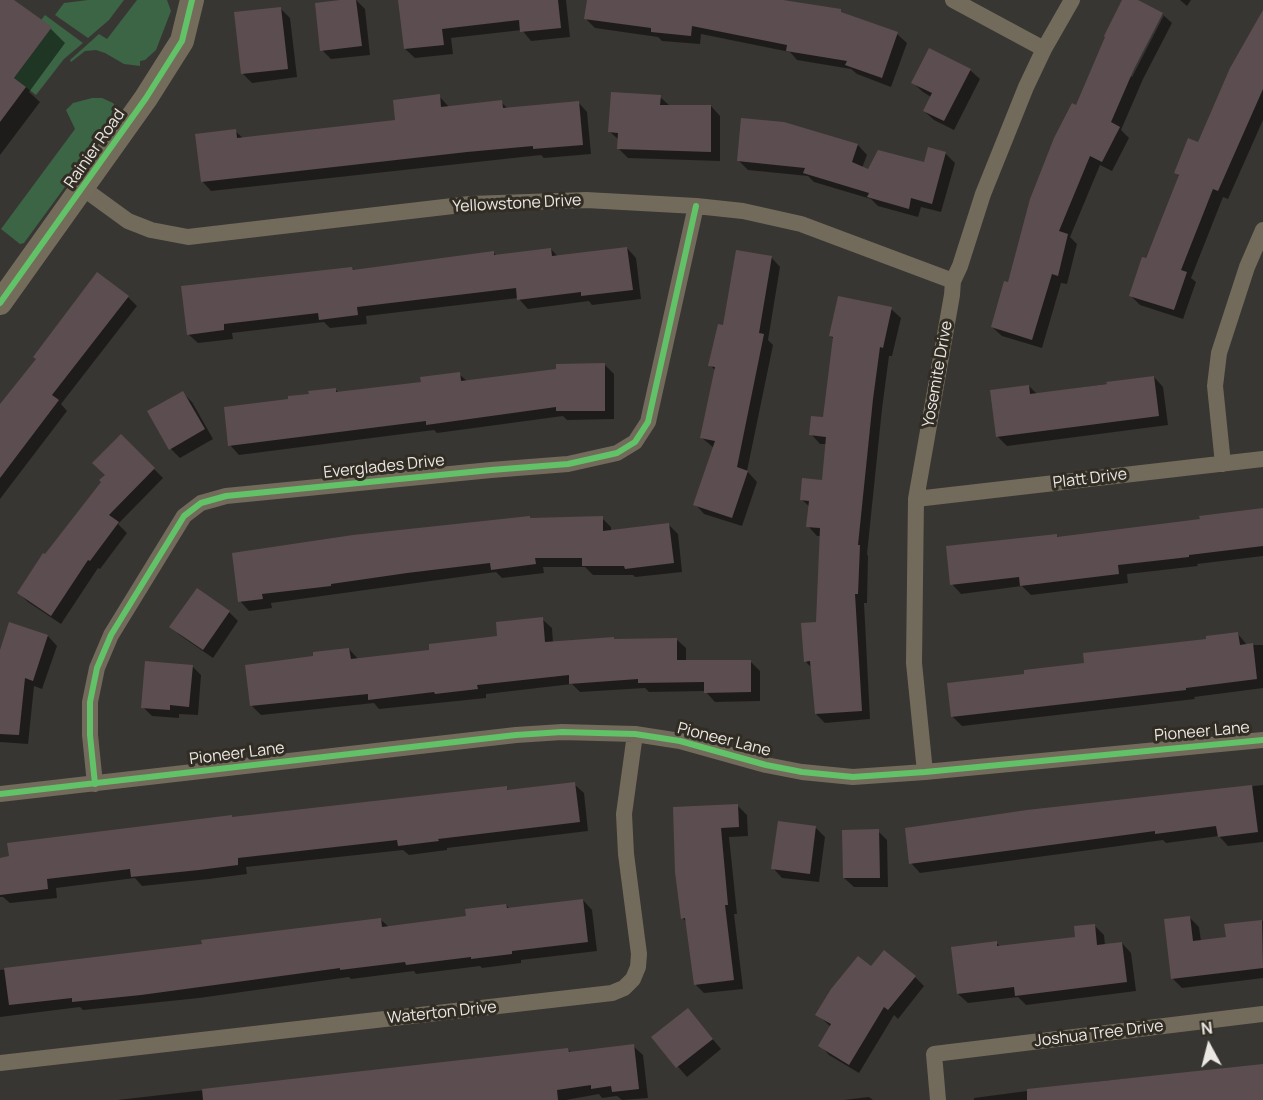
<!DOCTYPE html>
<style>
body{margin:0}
#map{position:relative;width:1263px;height:1100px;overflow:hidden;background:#383632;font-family:Manrope,sans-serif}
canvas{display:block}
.north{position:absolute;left:1179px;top:1016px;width:60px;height:60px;-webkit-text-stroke:4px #322d24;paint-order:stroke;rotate:353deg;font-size:16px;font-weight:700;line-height:24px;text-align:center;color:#ebe7e2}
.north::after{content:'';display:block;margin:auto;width:21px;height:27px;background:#ebe7e2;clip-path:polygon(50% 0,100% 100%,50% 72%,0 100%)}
</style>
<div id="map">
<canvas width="1263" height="1100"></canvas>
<div class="north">N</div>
</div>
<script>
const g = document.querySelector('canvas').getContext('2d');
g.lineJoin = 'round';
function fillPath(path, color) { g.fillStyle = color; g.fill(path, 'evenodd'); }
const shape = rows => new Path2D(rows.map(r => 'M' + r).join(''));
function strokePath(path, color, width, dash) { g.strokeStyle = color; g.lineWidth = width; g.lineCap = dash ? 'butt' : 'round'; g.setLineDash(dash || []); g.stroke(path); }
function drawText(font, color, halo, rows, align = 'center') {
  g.font = font + ' Manrope,sans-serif'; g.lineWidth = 6; g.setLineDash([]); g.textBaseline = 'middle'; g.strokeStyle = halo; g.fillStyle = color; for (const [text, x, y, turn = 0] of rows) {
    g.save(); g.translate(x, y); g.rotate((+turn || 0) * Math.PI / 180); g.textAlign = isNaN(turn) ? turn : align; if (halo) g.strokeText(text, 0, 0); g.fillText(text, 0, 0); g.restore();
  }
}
fillPath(shape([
 [88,0,124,0,109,20,88,38,55,15,64,3],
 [137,0,167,0,171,11,156,50,145,60,140,61,140,66,124,64,105,53,96,50,85,51,71,62,70,60,99,34,107,39],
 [45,15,83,43,64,59,36,95,14,78,51,28,41,20],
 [92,98,102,98,113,103,116,107,116,117,24,243,20,244,1,229,75,129,66,110,73,103]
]), '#3b6544');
fillPath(shape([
 [0,0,11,0,51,29,65,43,29,92,40,102,0,155],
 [352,0,356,0,365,9,370,55,331,59,322,50],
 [399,0,566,0,570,37,531,41,522,30,451,38,453,54,415,58,405,49],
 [588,0,771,0,840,11,844,15,897,34,907,43,891,87,857,74,851,69,797,60,790,52,701,34,700,44,662,41,658,37,595,28,586,19],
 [1124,0,1135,0,1162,14,1172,23,1143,79,1121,130,1129,138,1112,171,1100,165,1070,237,1077,244,1067,284,1061,283,1042,348,1002,336,992,327,1077,107],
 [1160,15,1164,15,1132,77,1129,75],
 [1180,0,1191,0,1187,6],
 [280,8,290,18,297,77,252,83,243,74],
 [1263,14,1263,120,1228,199,1223,197,1191,278,1196,282,1183,319,1140,305,1130,295,1180,177,1176,173,1199,144],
 [970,70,980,79,954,130,934,120,924,111,931,97,923,92,913,83],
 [439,96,449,107,501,102,508,109,578,102,587,112,591,154,544,158,541,155,211,191,202,181,235,131,244,139,397,122],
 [660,97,670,106,711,106,720,116,720,161,628,158,618,148,619,140,610,132],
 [784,123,858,145,867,155,862,168,868,171,925,164,945,153,955,163,941,212,921,207,918,217,878,206,871,199,814,182,808,176,748,170,738,160],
 [627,248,636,258,641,299,592,305,589,301,528,309,518,298,366,316,367,324,330,328,324,322,232,333,233,339,198,343,188,334,352,268,355,271,493,252,497,256,551,249,558,257],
 [771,257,780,267,768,340,773,345,747,471,757,482,742,526,704,514,695,504,714,448,702,438,716,371,710,365,724,327],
 [128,297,137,306,61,404,67,411,0,499,0,408],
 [891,309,901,318,892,356,889,356,882,409,867,554,868,556,867,603,864,603,870,719,825,723,816,714,812,668,805,661,818,623,821,536,817,536,808,526,810,507,801,499,824,481,827,444,820,444,811,434,824,418,834,339,830,336],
 [605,365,614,374,614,419,567,420,563,416,437,433,434,430,239,455,230,445,290,400,335,389,339,393,422,383,459,374,467,381],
 [1154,377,1163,387,1168,425,1007,446,997,436,1029,386,1037,394],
 [183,393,192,402,213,439,180,458,171,449],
 [121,436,163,478,118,524,127,533,100,569,98,568,61,624,28,602,19,593,107,475],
 [1263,510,1263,556,1197,564,1198,566,1127,574,1128,583,1031,595,1022,586,961,594,952,584,1056,535,1059,538,1201,520],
 [602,518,611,527,611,531,668,524,678,534,682,572,635,577,633,575,593,575,585,567,543,567,544,573,502,578,496,572,271,603,272,608,249,611,240,601,234,554,531,519],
 [229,612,238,621,213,658,181,636,171,627],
 [542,619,552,628,553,643,676,639,686,648,686,662,750,661,760,671,760,701,715,702,705,691,649,692,645,688,580,692,572,684,486,694,486,698,379,709,374,703,261,715,251,705,315,658,349,649,358,659,431,651,499,637],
 [1238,634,1247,645,1263,645,1263,688,1194,697,1195,699,962,726,952,716,1026,675],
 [48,636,57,646,42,689,34,686,28,744,0,742,0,655],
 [192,666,201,675,198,715,179,714,179,718,152,716,143,707],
 [574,784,584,793,588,831,447,848,447,850,409,855,403,850,246,867,247,874,209,879,142,886,135,878,56,888,57,898,10,903,3,897,0,897,0,859,233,818,506,788,510,792],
 [1263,785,1263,842,1228,846,1219,836,1166,843,1163,840,920,873,911,863,1198,792],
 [738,806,747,815,748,836,729,837,737,914,734,914,743,989,704,993,695,984,688,923,682,918,677,872],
 [815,827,825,837,819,882,782,878,773,868],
 [878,831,887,840,888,887,854,887,844,878],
 [583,900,592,910,597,951,521,960,521,963,482,968,480,966,416,974,414,971,351,979,349,977,199,998,83,1010,80,1007,0,1017,0,970,204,945,380,919,389,927,468,918,506,905,510,909],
 [1190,918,1199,927,1201,941,1228,938,1226,926,1263,921,1263,978,1182,988,1173,979],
 [1094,925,1104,935,1105,946,1122,943,1131,953,1136,991,1026,1005,1018,997,968,1003,958,994,996,943,1001,947,1077,938],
 [871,969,915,977,924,986,898,1019,894,1015,859,1073,829,1055,820,1045,831,1027,817,1014],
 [688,1010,721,1049,687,1077,653,1038],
 [633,1046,643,1055,648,1098,622,1100,617,1096,602,1098,599,1094,566,1100,117,1100,568,1049,572,1054],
 [1263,1066,1263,1100,974,1100,974,1098,1102,1081],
 [869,1097,873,1100,843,1100]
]), '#0007');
fillPath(shape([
 [0,0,14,0,52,27,14,78,26,87,0,122],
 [340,0,356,0,362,46,320,51,315,3],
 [398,0,558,0,561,28,520,32,519,20,442,29,444,45,404,49],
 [587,0,783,0,841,9,841,12,898,32,882,78,845,65,847,61,786,51,787,45,692,26,691,36,651,32,651,28,584,19],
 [1122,0,1138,0,1163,13,1134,69,1111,122,1120,127,1102,162,1090,156,1059,231,1068,234,1058,276,1052,274,1032,340,991,327,1004,281,1008,282,1030,199,1054,138,1072,103,1076,105,1105,37,1104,36],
 [281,7,288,69,241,74,234,12],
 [1263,10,1263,89,1218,191,1213,189,1181,270,1187,272,1174,310,1129,296,1142,257,1146,258,1179,175,1174,173,1188,138,1198,142,1230,68],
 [929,48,971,69,944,121,923,111,932,93,911,83],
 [611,92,661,95,660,105,711,105,711,152,617,149,618,133,608,132],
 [440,94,441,107,502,100,503,108,579,101,583,145,533,149,533,146,467,152,201,182,195,134,236,129,237,138,395,120,393,100],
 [741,118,784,122,858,144,852,162,868,169,878,150,924,162,928,147,946,152,932,204,911,198,909,209,867,197,869,193,803,173,805,168,737,161],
 [627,247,633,290,581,296,581,292,517,300,516,288,357,307,358,315,319,320,318,313,224,324,224,330,187,335,181,286,352,267,353,270,494,251,494,255,551,248,552,256],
 [736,250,772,256,759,333,764,334,737,467,748,471,732,518,693,505,715,441,700,438,715,367,708,366,718,324,723,325],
 [97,272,129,296,52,395,59,400,0,478,0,404,36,359,33,357],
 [838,296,892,307,883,348,880,347,873,399,858,545,860,545,858,594,855,594,862,711,815,714,810,661,804,662,801,623,816,622,820,528,806,527,809,501,800,500,802,478,822,480,826,437,809,435,811,416,823,417,833,337,829,336],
 [605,363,605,411,556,411,556,407,426,425,426,421,228,446,224,407,288,399,288,396,309,394,308,391,336,388,336,392,421,382,420,377,460,372,461,381,556,369,556,364],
 [1154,376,1159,416,996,437,990,390,1029,385,1030,394,1107,384,1106,382],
 [183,391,205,429,169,450,147,411],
 [121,434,155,468,109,515,119,522,90,561,88,560,51,616,17,593,43,553,45,554,101,482,99,480,105,475,92,463],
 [1263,508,1263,546,1189,555,1189,557,1118,565,1119,574,1020,586,1019,577,950,585,946,546,1057,534,1057,537,1200,519,1199,516],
 [530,516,530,518,603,516,603,531,669,523,674,563,625,569,624,566,582,566,582,558,535,558,536,564,491,570,490,563,407,573,331,584,331,586,262,594,263,599,238,602,232,553,353,535],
 [197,588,230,611,203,650,169,627],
 [543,617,545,642,614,637,614,639,677,638,677,660,751,660,751,692,704,693,704,682,638,683,638,679,569,684,569,675,477,685,478,689,435,694,434,692,368,700,368,694,250,706,245,665,313,656,313,652,349,648,351,659,429,650,429,644,497,636,496,622],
 [9,622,48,635,33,681,25,678,19,735,0,734,0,650],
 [1238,632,1240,645,1253,643,1257,679,1186,688,1186,690,951,717,947,683,1024,674,1024,670,1084,663,1083,653,1206,639,1206,636],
 [145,661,193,665,189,707,170,705,170,710,141,708],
 [575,782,580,822,438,839,439,841,398,846,397,840,238,858,238,865,199,870,131,877,130,869,47,879,48,889,0,895,0,858,9,856,7,843,232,815,232,817,507,786,507,790],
 [1252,785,1258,832,1218,837,1216,826,1155,834,1155,831,909,864,905,828,1027,810],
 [738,804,739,827,721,828,728,905,725,905,734,980,694,985,685,918,681,919,675,872,673,807],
 [778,821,816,826,810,874,771,869],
 [879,829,880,878,843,878,842,830],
 [583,899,588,942,512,951,512,954,471,959,471,957,406,965,405,962,340,970,340,968,141,995,72,1002,72,998,9,1005,4,968,202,944,201,940,381,918,382,927,466,916,465,909,506,904,507,908],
 [1190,916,1193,941,1226,937,1224,924,1262,920,1263,968,1171,979,1164,919],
 [1095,924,1097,945,1122,942,1127,982,1015,996,1014,987,957,994,951,947,997,941,997,946,1075,937,1074,926],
 [884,950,916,976,888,1010,884,1007,849,1065,818,1046,831,1024,815,1015,831,989,858,956,871,966],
 [688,1008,713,1039,676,1068,651,1037],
 [634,1044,639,1089,612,1092,611,1086,591,1089,591,1085,557,1090,558,1100,203,1100,202,1089,568,1048,569,1052],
 [1263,1064,1263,1100,1027,1100,1027,1089]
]), '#5c4d51');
strokePath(shape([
 [953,0,1044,49],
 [84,189,128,221,151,230,188,237,470,204,586,200,696,206,743,211,801,224,953,281],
 [1223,464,1215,386,1219,353,1247,267,1263,230],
 [916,499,1263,459],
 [925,772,914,663,916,499,952,295,953,281,960,266,983,194,1026,87,1044,49,1072,0],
 [95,784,90,735,90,702,97,668,111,635,184,516,201,503,226,496,491,470,568,464,617,453,635,442,648,422,696,206],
 [0,794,516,735,562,732,635,734,680,741,766,765,802,772,853,777,925,772,1263,740],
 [0,1063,612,993,624,988,633,979,638,967,639,954,626,854,624,814,635,734],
 [938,1100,934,1054,1263,1014]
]), '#726b5b', 16);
strokePath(shape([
 [0,303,146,98,182,41,192,0]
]), '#746c5b', 24);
strokePath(shape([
 [0,303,146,98,182,41,192,0],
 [95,784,90,735,90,702,97,668,111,635,184,516,201,503,226,496,491,470,568,464,617,453,635,442,648,422,696,206],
 [0,794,516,735,562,732,635,734,680,741,766,765,802,772,853,777,925,772,1263,740]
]), '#61c268', 6);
drawText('16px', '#ebe7e2', '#322d24', [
 ["Rainier Road",95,149,-55],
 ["Yellowstone Drive",517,204,-3],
 ["Yosemite Drive",938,374,-80],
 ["Everglades Drive",384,467,-6],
 ["Platt Drive",1090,479,-7],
 ["Pioneer Lane",1202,732,-5],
 ["Pioneer Lane",724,740,14],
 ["Pioneer Lane",237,754,-7],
 ["Waterton Drive",442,1013,-6],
 ["Joshua Tree Drive",1099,1034,-7]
]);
</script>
